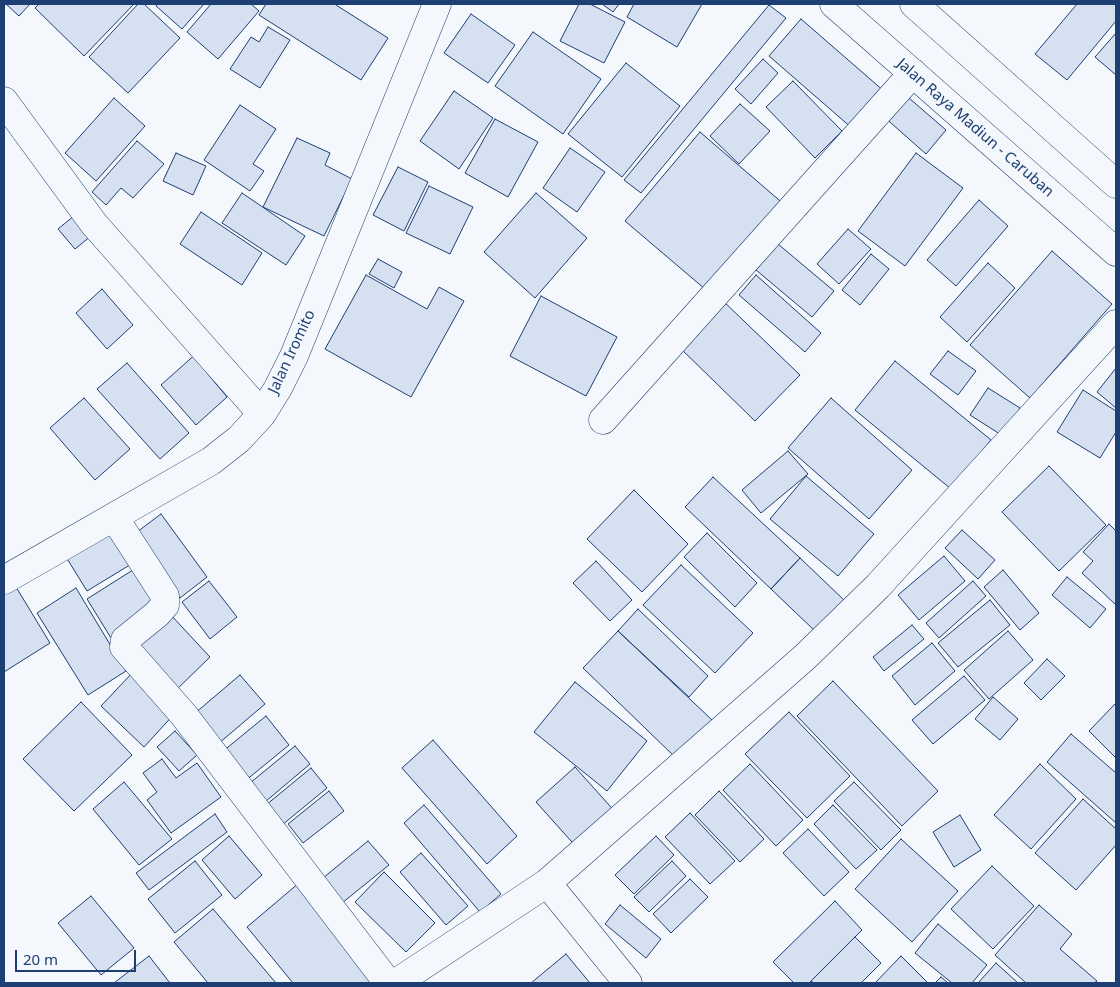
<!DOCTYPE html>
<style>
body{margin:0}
#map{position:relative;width:1120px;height:987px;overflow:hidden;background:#f4f7fb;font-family:"Noto Sans",sans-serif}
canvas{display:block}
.frame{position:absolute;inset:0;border:5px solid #1d3f73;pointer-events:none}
.scale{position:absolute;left:15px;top:950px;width:121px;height:22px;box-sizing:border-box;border:2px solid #1d3f73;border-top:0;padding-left:6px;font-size:15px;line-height:18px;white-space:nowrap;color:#1d3f73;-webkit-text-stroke:4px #f4f7fb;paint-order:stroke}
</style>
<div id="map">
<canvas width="1120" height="987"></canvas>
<div class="frame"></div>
<div class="scale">20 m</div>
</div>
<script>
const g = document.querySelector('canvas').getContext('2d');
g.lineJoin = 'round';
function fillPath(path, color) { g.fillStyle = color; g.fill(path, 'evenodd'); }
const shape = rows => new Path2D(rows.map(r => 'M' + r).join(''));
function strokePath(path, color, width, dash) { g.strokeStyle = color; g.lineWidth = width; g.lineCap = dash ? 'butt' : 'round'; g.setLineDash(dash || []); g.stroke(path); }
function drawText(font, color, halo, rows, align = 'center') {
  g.font = font + ' "Noto Sans",sans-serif'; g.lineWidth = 4; g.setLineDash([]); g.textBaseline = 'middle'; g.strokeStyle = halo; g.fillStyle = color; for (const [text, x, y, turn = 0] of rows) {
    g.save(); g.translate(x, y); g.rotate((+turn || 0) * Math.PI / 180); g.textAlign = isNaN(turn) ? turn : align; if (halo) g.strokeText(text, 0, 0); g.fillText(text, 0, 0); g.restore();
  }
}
const building = shape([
 [6,4,30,4,19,16,6,4],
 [39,4,134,4,84,56,35,8,39,4],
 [138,4,144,4,180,38,128,93,89,57,138,4],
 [157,4,204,4,182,29,156,6,157,4],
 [211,4,251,4,259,11,218,59,187,32,211,4],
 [266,4,337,4,336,5,388,38,361,80,259,15,266,4],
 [579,4,590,4,625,22,604,63,560,41,579,4],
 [602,4,619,4,613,12,602,4],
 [634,4,702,4,677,47,627,17,634,4],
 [1077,4,1116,4,1116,21,1067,80,1035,54,1077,4],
 [769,5,786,18,641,193,624,180,769,5],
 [471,14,515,45,488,83,444,53,471,14],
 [801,19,885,92,853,129,769,56,801,19],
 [268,27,290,40,260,88,230,69,251,37,259,42,268,27],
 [533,32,601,79,563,134,495,86,533,32],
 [1116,33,1116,75,1095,57,1116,33],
 [763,59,778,73,751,104,735,89,763,59],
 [626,63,680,106,622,177,568,134,626,63],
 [793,81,842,131,815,158,766,107,793,81],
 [454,91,493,118,459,169,420,141,454,91],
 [902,92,946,130,926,154,882,115,902,92],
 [114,98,145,126,96,181,65,153,114,98],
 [740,104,770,131,739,164,710,136,740,104],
 [240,105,276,129,253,164,264,171,250,191,204,160,240,105],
 [495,119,538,142,508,197,465,173,495,119],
 [700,132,786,206,712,295,625,221,700,132],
 [297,138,330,153,325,165,352,179,324,236,263,207,297,138],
 [137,141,164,164,133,198,121,188,106,205,92,192,137,141],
 [570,148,605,172,577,212,543,188,570,148],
 [176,153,206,166,193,195,163,181,176,153],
 [916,153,963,188,905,266,858,231,916,153],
 [398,167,428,182,404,231,373,215,398,167],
 [429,186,473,207,450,254,406,233,429,186],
 [242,193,305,236,286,265,222,223,242,193],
 [536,193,587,238,535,298,484,252,536,193],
 [979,200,1008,226,956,286,927,260,979,200],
 [80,211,97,231,75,249,58,229,80,211],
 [201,212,262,253,242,285,180,244,201,212],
 [848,229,871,249,839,284,817,264,848,229],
 [778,244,834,291,812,317,756,270,778,244],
 [1052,251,1112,304,1030,398,970,345,1052,251],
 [871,254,889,269,860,305,842,290,871,254],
 [378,259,402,272,394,288,369,274,378,259],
 [988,263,1015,288,967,342,940,317,988,263],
 [366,275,427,309,439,287,464,301,411,397,325,349,366,275],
 [756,275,821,333,805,352,739,295,756,275],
 [102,289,133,325,107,349,76,313,102,289],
 [541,296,617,337,586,396,510,356,541,296],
 [719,297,800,375,755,421,675,343,719,297],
 [948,351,976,371,958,395,930,374,948,351],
 [198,352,212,368,207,373,227,397,196,425,161,385,198,352],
 [895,361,991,440,951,489,855,410,895,361],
 [127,363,189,433,160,459,97,389,127,363],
 [1116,368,1116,408,1097,392,1116,368],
 [988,388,1020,408,1003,436,970,415,988,388],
 [1083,390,1116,411,1116,432,1100,458,1057,432,1083,390],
 [84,398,130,449,95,480,50,428,84,398],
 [831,398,912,470,869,519,788,448,831,398],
 [788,451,808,474,761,513,742,490,788,451],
 [1049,466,1106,525,1059,571,1002,512,1049,466],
 [806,476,874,534,838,576,770,519,806,476],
 [713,477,800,558,771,589,685,507,713,477],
 [634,490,688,544,642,592,587,539,634,490],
 [161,514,207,577,180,598,133,535,161,514],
 [1109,524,1116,531,1116,605,1082,573,1093,561,1083,552,1109,524],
 [112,528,133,563,87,591,66,557,112,528],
 [962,530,995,560,978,579,945,548,962,530],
 [707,533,757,583,735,607,684,557,707,533],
 [944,556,965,581,919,620,898,595,944,556],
 [800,558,844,600,816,632,771,589,800,558],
 [596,561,632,600,610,621,573,583,596,561],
 [681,565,753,633,715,673,643,605,681,565],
 [136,568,161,607,111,638,87,599,136,568],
 [1003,570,1039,613,1020,630,984,587,1003,570],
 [1067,577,1106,609,1090,628,1052,595,1067,577],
 [209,581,237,617,210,639,182,602,209,581],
 [973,581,986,596,939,638,926,623,973,581],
 [16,587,50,643,4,672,4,594,16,587],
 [76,588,126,671,88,695,37,613,76,588],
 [990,600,1010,625,958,667,938,643,990,600],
 [638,609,708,676,689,697,618,631,638,609],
 [169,613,210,657,173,693,131,649,169,613],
 [912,625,924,639,884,671,873,657,912,625],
 [618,631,712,720,676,758,583,668,618,631],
 [1008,631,1033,660,989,699,964,670,1008,631],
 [932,643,955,671,915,705,892,676,932,643],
 [1047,659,1065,676,1041,700,1024,683,1047,659],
 [134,671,177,711,144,747,101,706,134,671],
 [240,675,265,704,218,744,194,714,240,675],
 [964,676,985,700,933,744,912,720,964,676],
 [833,681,938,791,902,826,797,716,833,681],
 [575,682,647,741,607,791,534,732,575,682],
 [993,697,1018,719,1000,740,975,719,993,697],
 [81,702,132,755,74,811,23,759,81,702],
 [1116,703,1116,758,1089,731,1116,703],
 [789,712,850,776,807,818,745,754,789,712],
 [266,716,289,745,245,781,222,752,266,716],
 [175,731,197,755,179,771,157,747,175,731],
 [1071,734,1116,773,1116,823,1047,762,1071,734],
 [433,740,517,836,487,864,402,768,433,740],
 [295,746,310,764,265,802,250,783,295,746],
 [162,759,176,778,197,763,221,797,171,833,147,800,157,792,143,773,162,759],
 [750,764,803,820,776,846,723,790,750,764],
 [1040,764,1076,799,1031,849,994,815,1040,764],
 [575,767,618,815,580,851,536,802,575,767],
 [311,768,327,788,282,825,266,805,311,768],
 [124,782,172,839,139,865,93,809,124,782],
 [854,782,901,830,881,850,834,801,854,782],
 [329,791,344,811,303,843,288,824,329,791],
 [719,791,764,839,740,862,695,815,719,791],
 [1083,799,1116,829,1116,845,1076,890,1035,853,1083,799],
 [424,805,501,894,480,912,404,823,424,805],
 [833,805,877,850,856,869,814,824,833,805],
 [690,813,735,861,710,884,665,837,690,813],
 [215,814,227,832,149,890,136,873,215,814],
 [960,815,981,850,954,867,933,832,960,815],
 [808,829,849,872,824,896,783,853,808,829],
 [229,836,262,875,235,899,202,860,229,836],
 [656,836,674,855,634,894,615,875,656,836],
 [901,839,958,891,912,942,855,889,901,839],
 [368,841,389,865,342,903,323,878,368,841],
 [421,853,468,906,446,925,400,872,421,853],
 [195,861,222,895,175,933,148,899,195,861],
 [672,861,686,876,649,912,634,897,672,861],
 [992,866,1034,906,993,949,951,909,992,866],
 [384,872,435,923,406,952,355,902,384,872],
 [690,879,708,897,671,933,653,914,690,879],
 [299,883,380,983,293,983,247,927,299,883],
 [91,896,134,948,101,975,58,923,91,896],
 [835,901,862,930,809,983,794,983,773,962,835,901],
 [620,905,661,939,646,958,605,924,620,905],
 [1039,905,1072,934,1060,949,1097,981,1094,983,1026,983,995,955,1039,905],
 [213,909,276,983,208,983,174,942,213,909],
 [938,924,987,965,972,983,952,983,915,953,938,924],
 [855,937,881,963,861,983,814,983,811,981,855,937],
 [566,954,590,983,531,983,566,954],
 [149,956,170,983,114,983,149,956],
 [901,956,928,983,875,983,901,956],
 [996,963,1018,983,978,983,996,963],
 [941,977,948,983,935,983,941,977]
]);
fillPath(building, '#d5e0f0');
strokePath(building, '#1d3f73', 1);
const minor = shape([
 [4,101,94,224,262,414],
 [603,420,913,73],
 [114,517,165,596,165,605,157,614,125,640,124,647,183,714,388,983],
 [4,580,211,461,239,439,262,414,278,388,294,356,437,4],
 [547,883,628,983],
 [396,983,547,883,805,657,878,586,1116,324]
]);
const trunk = shape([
 [834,4,1116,252],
 [914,4,1116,184]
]);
strokePath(minor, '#1d3f73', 29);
strokePath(trunk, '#1d3f73', 29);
strokePath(minor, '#f4f7fb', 28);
strokePath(trunk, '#f4f7fb', 28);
drawText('15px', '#1d3f73', '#f4f7fb', [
 ["Jalan Raya Madiun - Caruban",975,128,41],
 ["Jalan Iromito",292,352,-65]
]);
</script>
